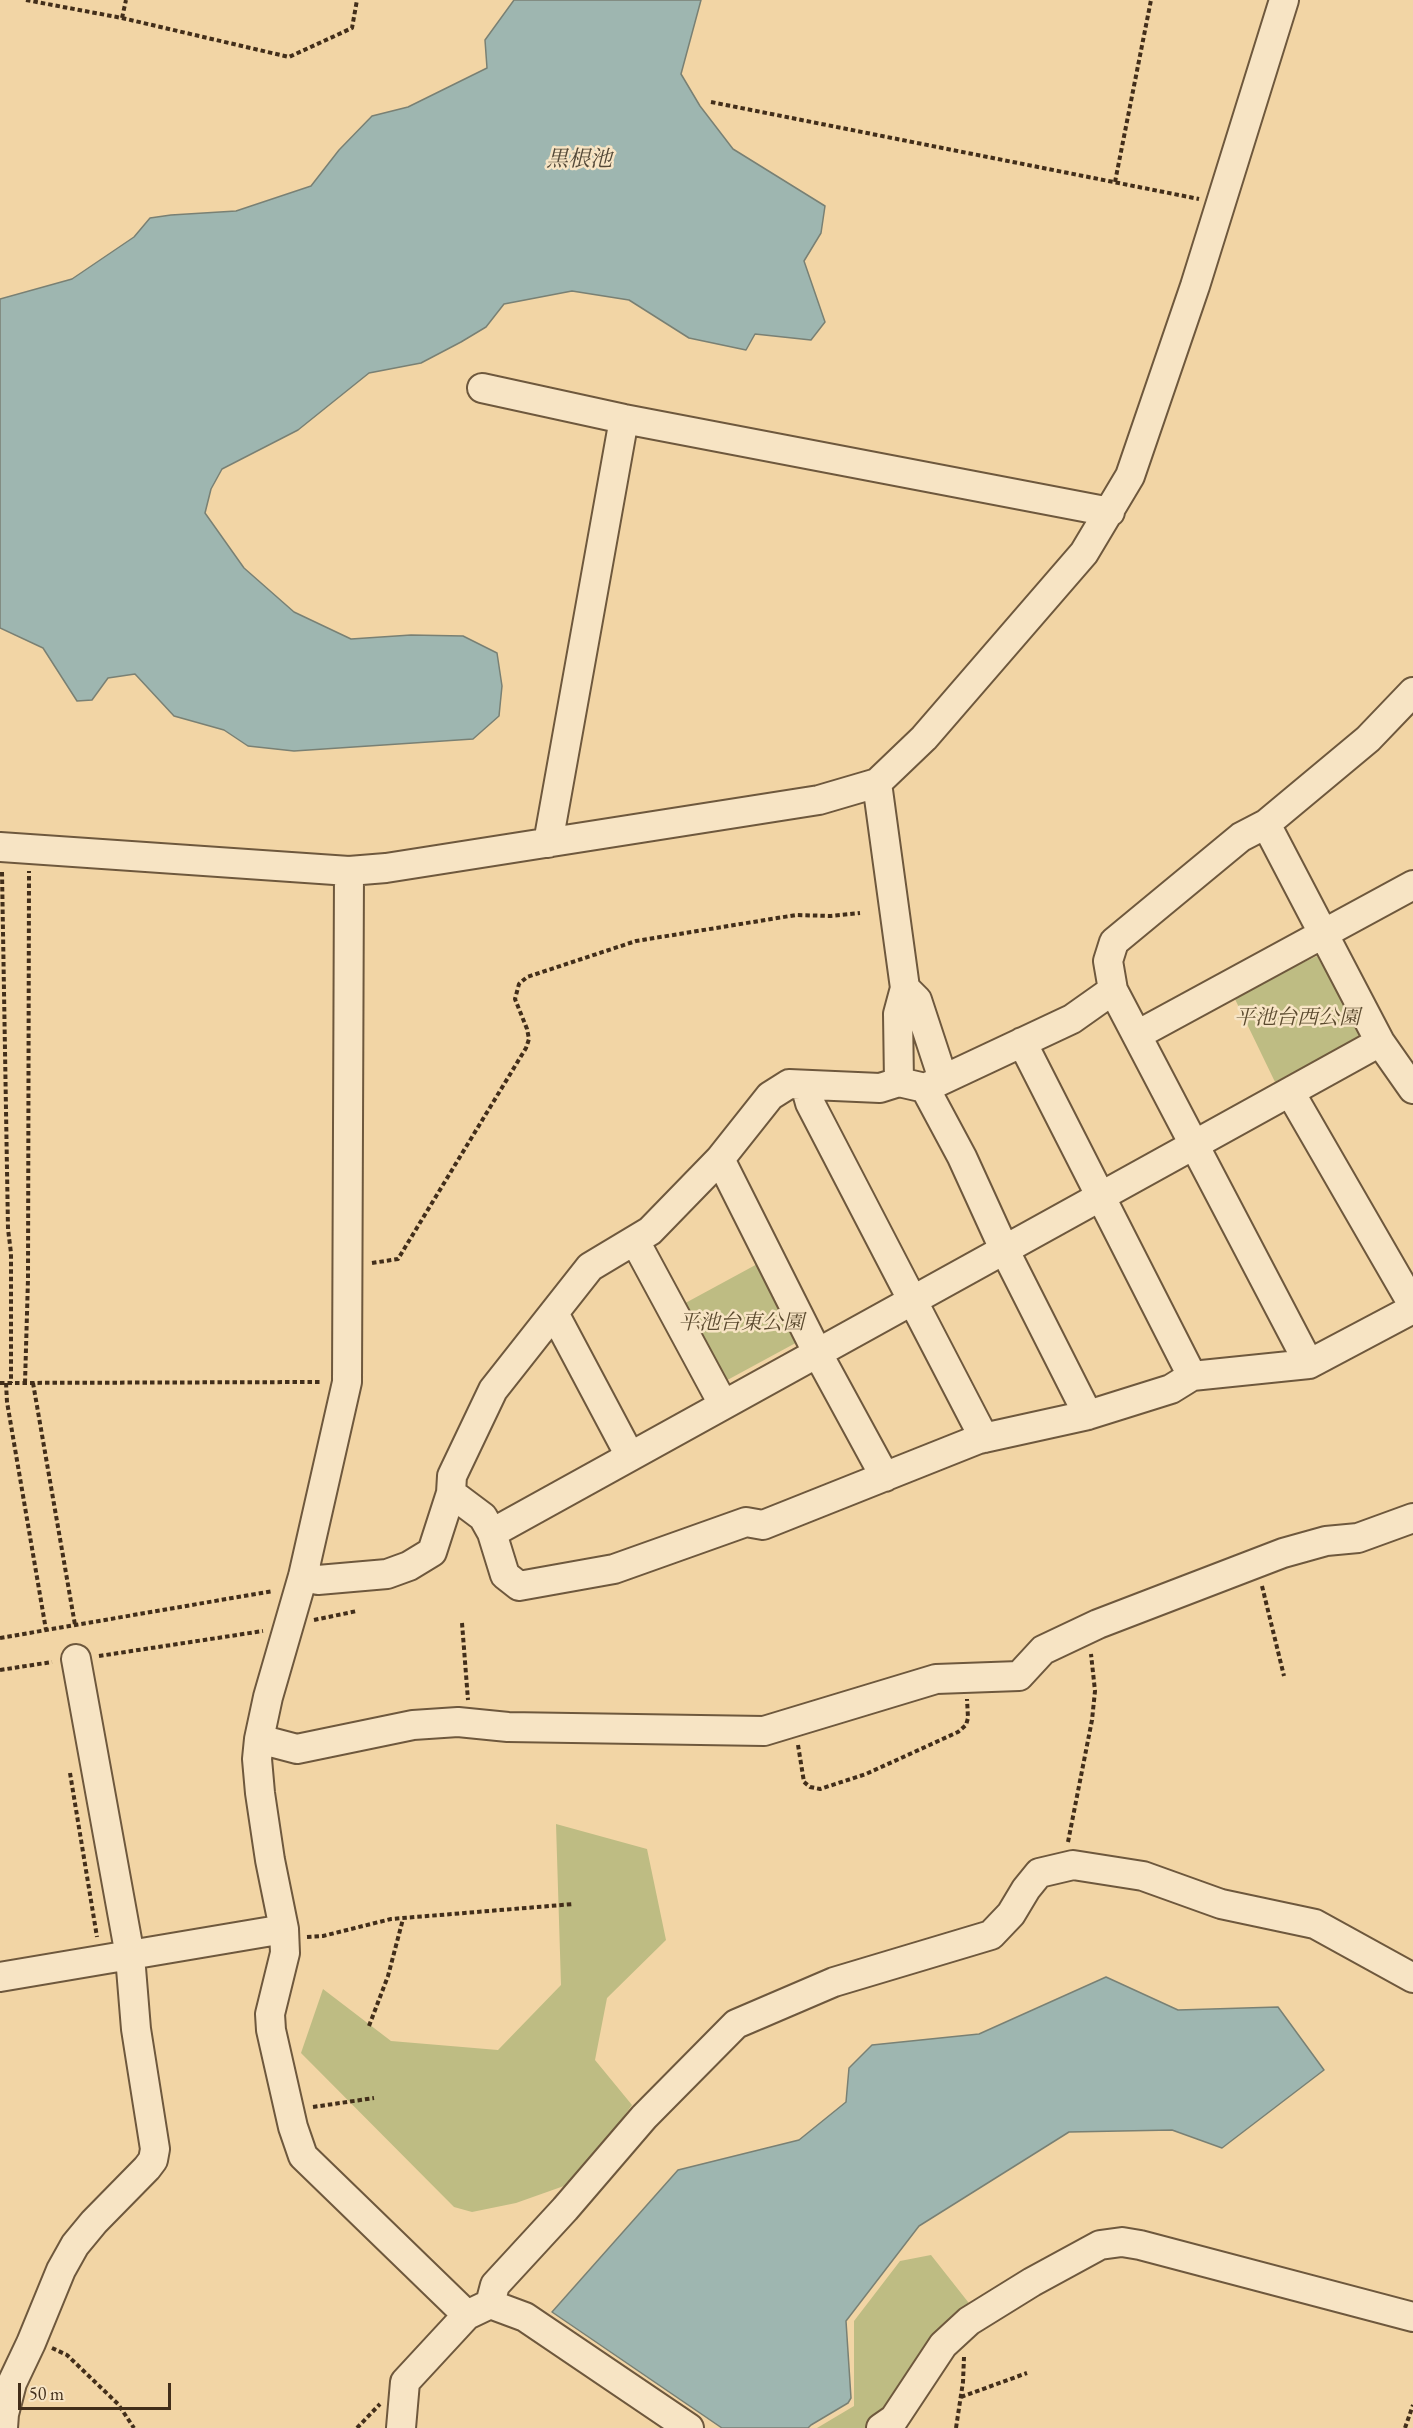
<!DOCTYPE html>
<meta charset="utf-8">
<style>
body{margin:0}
#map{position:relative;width:1413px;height:2428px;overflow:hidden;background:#f2d5a5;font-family:"EB Garamond",serif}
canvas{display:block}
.scale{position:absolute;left:18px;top:2383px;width:153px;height:27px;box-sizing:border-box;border:3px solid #422e1a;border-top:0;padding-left:8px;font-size:18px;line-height:21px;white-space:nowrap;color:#422e1a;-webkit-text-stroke:4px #f7e4c4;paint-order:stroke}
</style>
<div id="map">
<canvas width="1413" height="2428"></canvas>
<div class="scale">50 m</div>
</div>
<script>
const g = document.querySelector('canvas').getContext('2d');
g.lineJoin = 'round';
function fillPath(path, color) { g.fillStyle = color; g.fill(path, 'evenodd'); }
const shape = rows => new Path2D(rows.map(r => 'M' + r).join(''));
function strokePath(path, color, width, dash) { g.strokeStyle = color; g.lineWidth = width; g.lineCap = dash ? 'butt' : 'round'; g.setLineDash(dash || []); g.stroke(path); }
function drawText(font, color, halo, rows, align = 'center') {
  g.font = font + ' "EB Garamond","Noto Serif JP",serif'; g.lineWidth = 5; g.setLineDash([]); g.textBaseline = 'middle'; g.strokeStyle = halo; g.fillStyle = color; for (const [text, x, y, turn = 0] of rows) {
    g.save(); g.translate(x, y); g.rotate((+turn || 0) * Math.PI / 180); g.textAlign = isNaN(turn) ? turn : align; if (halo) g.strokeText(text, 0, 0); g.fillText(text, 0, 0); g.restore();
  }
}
fillPath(shape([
 [1317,956,1362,1036,1275,1082,1233,995],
 [761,1262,803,1339,720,1384,678,1307],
 [556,1824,647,1849,666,1940,607,1998,595,2060,632,2105,578,2181,516,2203,472,2212,454,2207,301,2053,323,1989,391,2041,498,2050,561,1985],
 [931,2255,972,2307,901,2380,883,2428,817,2428,854,2406,854,2321,900,2261]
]), '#bebc83');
const water = shape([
 [514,0,701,0,681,74,700,106,733,149,825,206,821,233,804,261,825,322,811,340,755,334,746,350,689,338,629,300,572,291,504,304,486,327,461,342,421,363,369,373,298,430,222,469,211,489,205,513,244,568,294,612,351,639,411,635,463,636,497,653,502,686,499,716,473,739,294,751,248,746,224,730,174,716,135,674,108,678,92,700,77,701,43,648,0,628,0,299,72,279,134,237,150,218,171,215,236,211,311,186,339,150,372,116,408,107,487,68,485,40,514,0],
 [1106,1977,1178,2010,1278,2007,1324,2070,1222,2148,1172,2130,1069,2132,919,2226,846,2321,851,2398,848,2403,811,2425,808,2428,722,2428,552,2312,678,2170,799,2140,846,2102,849,2068,872,2045,979,2034,1106,1977]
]);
fillPath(water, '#9eb6b0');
strokePath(water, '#798074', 1.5);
const minor = shape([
 [482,388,624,419,1110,512],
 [877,783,905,988,898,1014,899,1082],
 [1266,824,1380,1042,1413,1089],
 [548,843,624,419],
 [0,847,349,871,386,868,819,800,877,783,924,738,1084,553,1130,476,1195,286,1284,0],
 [349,871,347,1382,303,1576,268,1697,259,1739,257,1759,260,1793,270,1860,284,1929,285,1953,270,2014,271,2030,293,2127,303,2156,467,2315],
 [905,988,917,1000,943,1079],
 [1113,990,1309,1364],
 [1137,1035,1413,885],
 [1022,1042,1192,1376],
 [805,1085,810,1103,984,1438],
 [925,1088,962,1157,1004,1249,1088,1415],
 [1290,1092,1413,1305],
 [720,1159,818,1354,885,1477],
 [635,1241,723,1404],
 [554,1313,630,1456],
 [451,1493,483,1517,492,1533,505,1575,519,1586,614,1569,746,1522,763,1525,979,1439,1088,1415,1171,1389,1192,1376,1309,1364,1413,1309],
 [492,1533,1380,1042],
 [303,1576,318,1580,387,1574,409,1566,432,1552,451,1493,452,1476,493,1390,590,1267,650,1231,720,1159,770,1096,789,1084,880,1088,899,1082,925,1088,1072,1019,1113,990,1108,961,1114,942,1241,837,1266,824,1368,739,1413,692],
 [259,1739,297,1749,413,1725,458,1722,508,1727,764,1731,936,1679,1019,1676,1043,1650,1098,1624,1283,1553,1326,1541,1358,1538,1413,1518],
 [0,1977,284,1929],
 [490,2304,525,2317,689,2428],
 [3,2428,4,2414,12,2383,31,2343,61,2270,75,2245,94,2222,147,2168,153,2160,155,2149,136,2029,130,1956,76,1659],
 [401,2428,405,2382,467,2315,490,2304,495,2285,565,2209,644,2117,736,2024,834,1982,991,1935,1011,1914,1026,1889,1039,1873,1073,1865,1143,1876,1221,1904,1315,1924,1413,1978],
 [881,2428,894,2419,943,2345,969,2321,1032,2282,1100,2245,1122,2242,1140,2245,1413,2317]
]);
strokePath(minor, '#6e583d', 32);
strokePath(shape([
 [26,0,122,18,289,57,352,28,357,0],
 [122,18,126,0],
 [711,102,1199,199],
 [1115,182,1151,0],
 [2,872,8,1229,11,1253,11,1383],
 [372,1263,398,1259,526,1048,529,1039,527,1029,515,999,519,984,527,977,636,941,796,915,831,916,860,913],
 [0,1383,322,1382],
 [6,1383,7,1402,46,1630],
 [25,1383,28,1279,29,871],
 [33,1383,75,1625],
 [1262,1586,1284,1676],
 [314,1620,357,1611],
 [462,1623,468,1700],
 [0,1638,273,1591],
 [99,1656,263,1631],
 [0,1670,52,1662],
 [798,1745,804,1782,810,1787,820,1789,866,1774,958,1732,966,1725,968,1718,967,1699],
 [70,1773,97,1937],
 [1068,1842,1092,1720,1095,1691,1091,1654],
 [307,1937,323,1936,391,1919,574,1904],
 [369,2026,388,1976,403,1919],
 [313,2107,374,2098],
 [52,2348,67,2355,118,2404,134,2428],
 [961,2397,1027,2373],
 [357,2428,380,2404],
 [956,2428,963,2382,964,2357],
 [1405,2428,1413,2405]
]), '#422e1a', 4, [4.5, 3]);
strokePath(minor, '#f7e4c4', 28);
drawText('italic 21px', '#5b4a2f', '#f7e4c4', [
 ["平池台西公園",1297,1018],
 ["平池台東公園",741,1323]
]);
drawText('italic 22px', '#544938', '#f7e4c4', [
 ["黒根池",579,160]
]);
</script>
